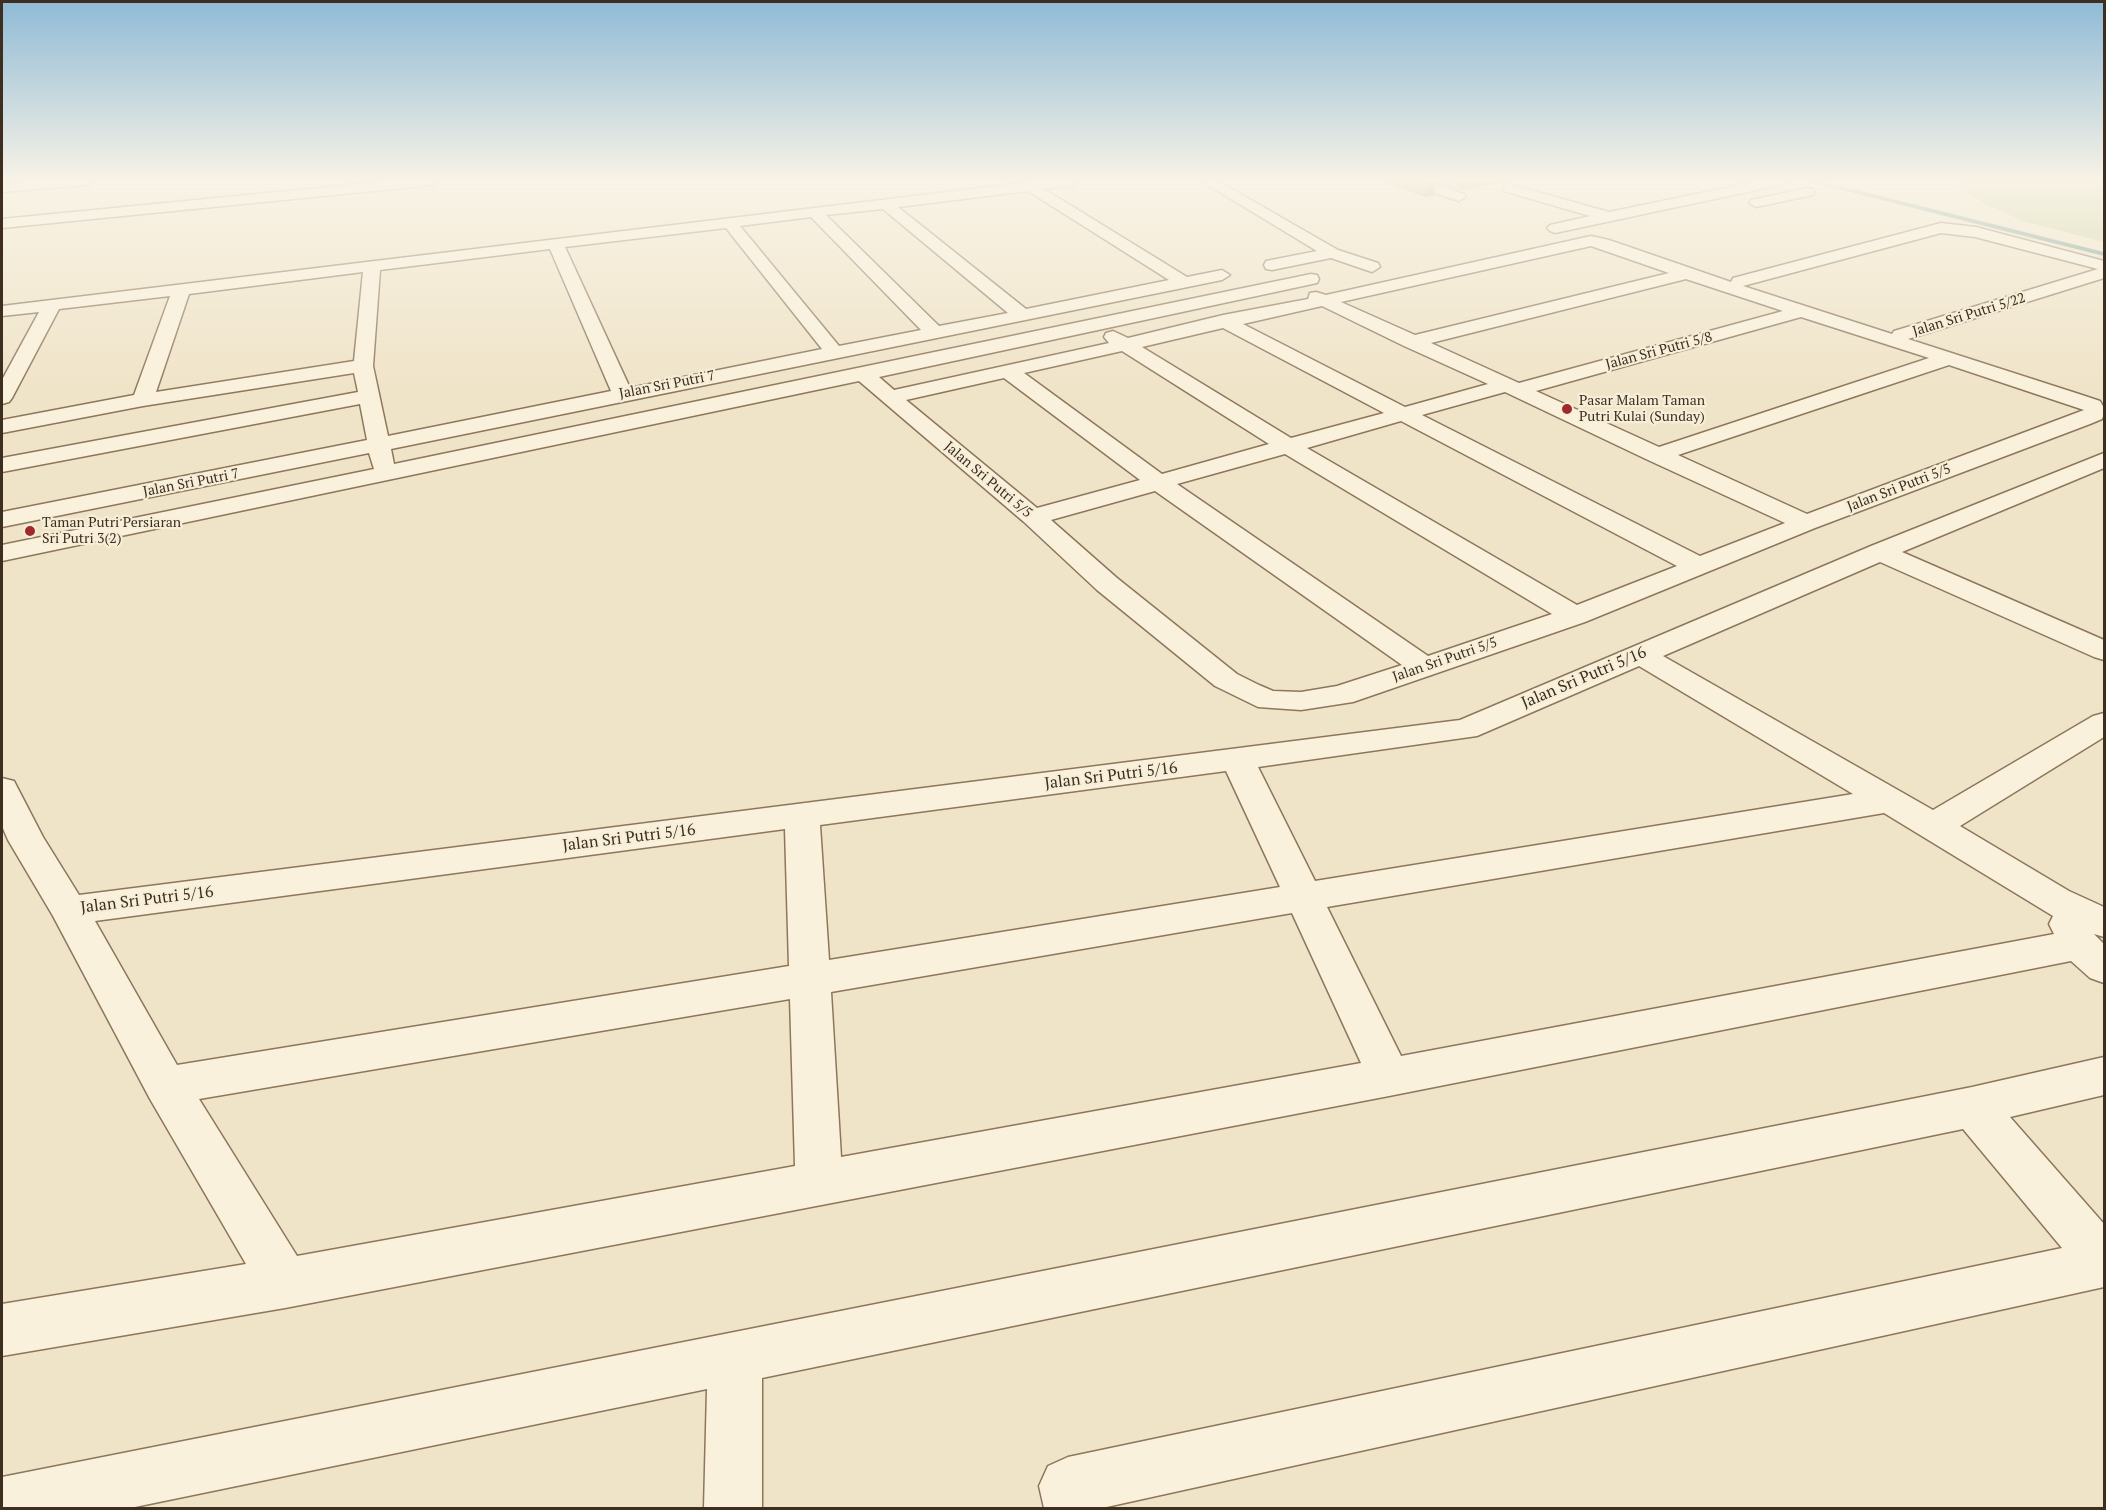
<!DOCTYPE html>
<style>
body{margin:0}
#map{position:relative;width:2106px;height:1510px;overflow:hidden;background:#f0e4c8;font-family:"PT Serif",serif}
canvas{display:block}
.frame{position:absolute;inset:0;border:3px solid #3d2e20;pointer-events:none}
</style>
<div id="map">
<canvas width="2106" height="1510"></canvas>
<div class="frame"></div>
</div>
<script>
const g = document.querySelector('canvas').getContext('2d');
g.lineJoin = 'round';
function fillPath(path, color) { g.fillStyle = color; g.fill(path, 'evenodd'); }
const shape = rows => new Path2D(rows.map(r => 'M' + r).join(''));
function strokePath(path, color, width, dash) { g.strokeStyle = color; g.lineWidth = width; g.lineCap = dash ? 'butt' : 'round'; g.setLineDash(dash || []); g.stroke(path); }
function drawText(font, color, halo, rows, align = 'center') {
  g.font = font + ' "PT Serif",serif'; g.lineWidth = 4.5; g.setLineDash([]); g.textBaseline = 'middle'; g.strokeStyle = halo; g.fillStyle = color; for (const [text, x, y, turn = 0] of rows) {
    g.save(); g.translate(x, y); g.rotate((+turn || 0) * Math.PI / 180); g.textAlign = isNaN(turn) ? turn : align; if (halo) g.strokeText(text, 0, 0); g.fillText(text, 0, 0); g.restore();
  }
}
fillPath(shape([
 [1964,181,2104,181,2104,242,2023,221,1985,204,1959,188]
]), '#c9cf9b');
fillPath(shape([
 [1806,181,1816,181,1849,188,2104,252,2104,256,1806,181]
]), '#6f938a');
const minor = shape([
 [35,181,96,181,89,185,2,192,2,184,35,181],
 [390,181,441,181,434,185,2,228,2,219,390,181],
 [1081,181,1074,185,1044,189,1187,277,1222,270,1230,275,1222,280,391,449,394,464,1311,274,1317,275,1319,279,1317,283,879,377,894,390,1109,343,1104,337,1106,333,1113,331,1128,338,1223,315,1308,299,1310,293,1316,292,1326,295,1591,236,1609,240,1731,282,1733,278,1941,223,1976,227,2104,261,2104,278,1908,339,2082,395,2100,401,2104,408,2104,414,2102,419,2090,424,1815,528,1585,622,1353,702,1301,710,1258,707,1215,686,1097,590,1024,522,859,381,2,561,2,545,374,469,369,453,2,527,2,512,367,440,360,404,2,472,2,458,358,392,354,373,143,406,2,433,2,420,134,395,170,296,59,309,12,398,9,402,2,404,2,380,39,312,2,316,2,306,1030,182,1081,181],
 [1028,191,1169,280,1026,309,898,207,1028,191],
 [883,209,1008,313,939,326,826,215,883,209],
 [811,217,921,330,839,346,740,226,811,217],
 [726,228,822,349,630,388,565,247,726,228],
 [1941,233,1975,237,2098,269,1894,331,1892,334,1743,286,1941,233],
 [1591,246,1669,273,1415,335,1341,302,1591,246],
 [550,249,611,391,388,436,373,366,380,270,550,249],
 [363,272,354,361,156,392,189,294,363,272],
 [1686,279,1783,311,1519,383,1431,343,1686,279],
 [1322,306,1404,346,1488,384,1405,407,1243,324,1322,306],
 [1801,317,1929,358,1659,447,1536,391,1801,317],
 [1223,328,1384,413,1291,438,1142,347,1223,328],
 [1122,351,1269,444,1162,474,1024,373,1122,351],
 [1949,365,2084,410,1807,514,1678,455,1949,365],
 [1004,378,1140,480,1037,508,906,400,1004,378],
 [1505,392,1648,460,1785,523,1700,556,1422,415,1505,392],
 [1401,421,1677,566,1577,605,1307,448,1401,421],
 [1285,454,1552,614,1428,656,1177,484,1285,454],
 [1155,491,1402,665,1337,686,1301,692,1273,691,1259,685,1237,674,1117,578,1051,520,1155,491],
 [1201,181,1218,181,1338,250,1378,263,1380,267,1372,272,1331,258,1272,270,1266,269,1264,265,1266,261,1317,251,1201,181],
 [1759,181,1787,181,1780,185,1555,233,1550,231,1547,228,1550,225,1590,216,1504,191,1502,188,1509,184,1609,212,1759,181],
 [1433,184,1464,194,1466,197,1459,201,1428,191,1426,188,1433,184],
 [1808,188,1813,189,1815,192,1813,195,1756,207,1749,203,1751,200,1808,188],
 [2104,453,2104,468,1902,552,2104,640,2104,660,2094,657,1880,562,1663,656,1933,810,2093,716,2104,713,2104,737,1960,826,2069,891,2104,907,2104,937,2094,934,2104,944,2104,983,2090,978,2071,961,1389,1096,285,1308,2,1356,2,1304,246,1264,150,1099,53,916,8,840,2,826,2,778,14,781,43,837,79,895,1460,720,1871,546,2104,453],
 [1639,666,1853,794,1315,881,1258,767,1477,736,1639,666],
 [1226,771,1280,887,829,960,820,825,1226,771],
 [1884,813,2053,916,2049,924,2054,934,1401,1056,1327,907,1884,813],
 [785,829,789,966,177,1065,95,921,785,829],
 [1292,913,1361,1063,841,1157,831,992,1292,913],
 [790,999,795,1166,297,1256,199,1099,790,999],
 [2104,1057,2104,1095,2010,1117,2104,1224,2104,1287,1102,1508,1044,1508,1039,1486,1048,1466,1068,1457,2062,1248,1963,1129,762,1378,762,1508,704,1508,707,1389,130,1508,2,1508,2,1477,1972,1087,2104,1057]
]);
strokePath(minor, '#8d765c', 3);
fillPath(minor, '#faf1dc');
fillPath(shape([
 [1381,181,1512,181,1460,190,1436,183,1434,195,1425,197]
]), '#b2896c');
fillPath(shape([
 [1428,181,1436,181,1434,195,1425,197],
 [1462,181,1512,181,1460,190]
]), '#916f58');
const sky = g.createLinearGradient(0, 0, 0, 393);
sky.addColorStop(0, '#8fbad6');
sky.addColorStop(0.46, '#f8f3e6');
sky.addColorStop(1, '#f8f3e600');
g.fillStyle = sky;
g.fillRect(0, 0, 2106, 393);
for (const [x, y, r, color] of [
 [1567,409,6,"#9e2a2b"],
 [30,531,6,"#9e2a2b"]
]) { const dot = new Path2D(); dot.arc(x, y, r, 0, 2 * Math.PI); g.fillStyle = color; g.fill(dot); strokePath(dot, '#f7eed8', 2); }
drawText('14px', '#3d2e20', '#f7eed8', [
 ["Jalan Sri Putri 5/22",1969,315,-17],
 ["Jalan Sri Putri 5/8",1659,351,-15],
 ["Jalan Sri Putri 7",667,385,-11],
 ["Jalan Sri Putri 5/5",988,480,40],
 ["Jalan Sri Putri 7",191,483,-11],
 ["Jalan Sri Putri 5/5",1899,488,-21],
 ["Jalan Sri Putri 5/5",1445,660,-19]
]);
drawText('14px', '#3d2e20', '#f7eed8', [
 ["Pasar Malam Taman",1579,401],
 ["Putri Kulai (Sunday)",1579,417],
 ["Taman Putri Persiaran",42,523],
 ["Sri Putri 3(2)",42,539]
], 'left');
drawText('16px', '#3d2e20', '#f7eed8', [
 ["Jalan Sri Putri 5/16",1584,678,-23],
 ["Jalan Sri Putri 5/16",1111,776,-7],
 ["Jalan Sri Putri 5/16",629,838,-7],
 ["Jalan Sri Putri 5/16",147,900,-7]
]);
</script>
